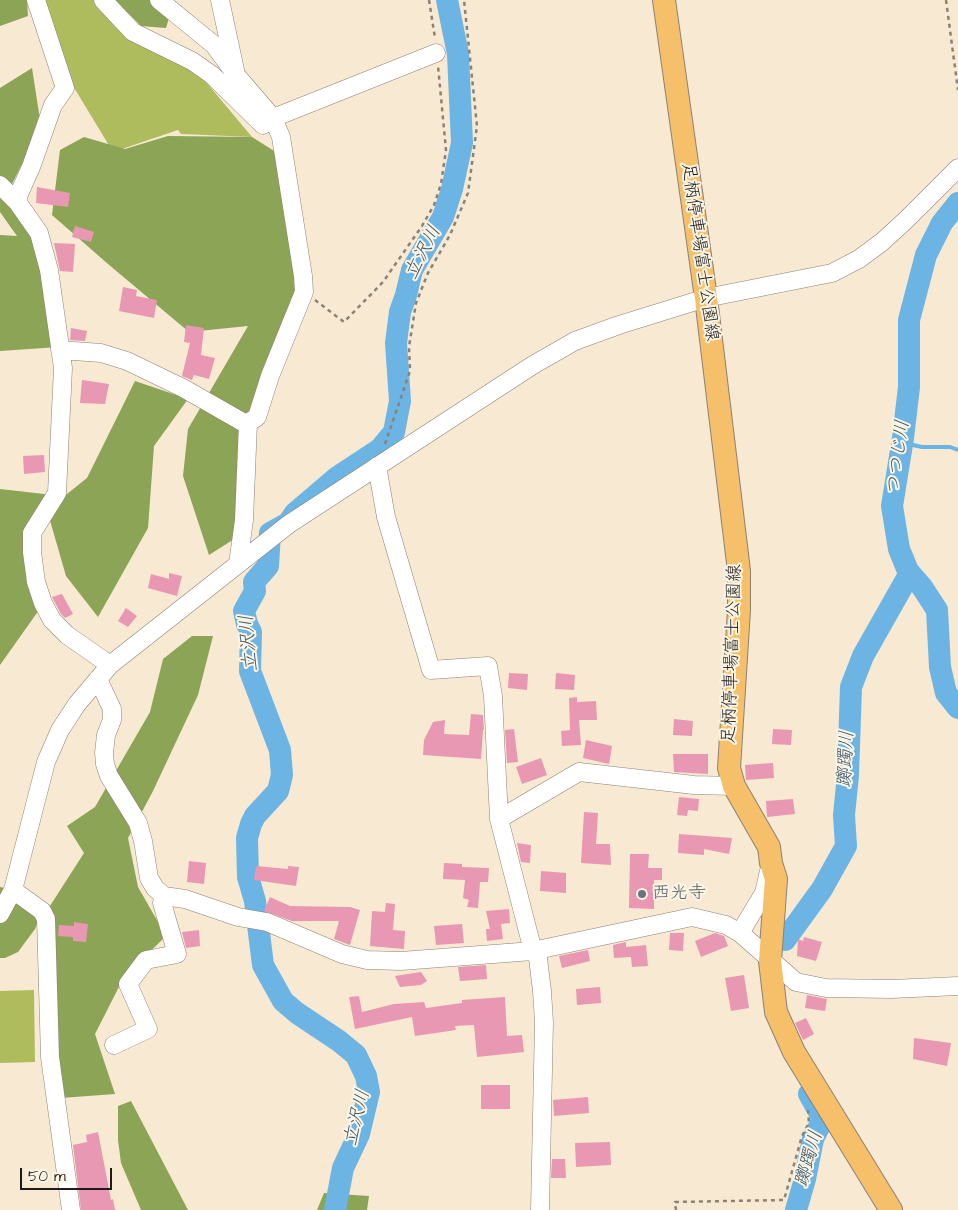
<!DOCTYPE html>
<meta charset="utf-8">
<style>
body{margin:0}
#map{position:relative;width:958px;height:1210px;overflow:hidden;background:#f8e9d2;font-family:"Architects Daughter",sans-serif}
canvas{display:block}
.scale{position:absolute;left:20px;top:1168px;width:92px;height:22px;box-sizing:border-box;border:2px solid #1c1c1c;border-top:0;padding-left:6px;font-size:15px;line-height:18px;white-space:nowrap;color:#1c1c1c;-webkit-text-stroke:4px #fcf5e5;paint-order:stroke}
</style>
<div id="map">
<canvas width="958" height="1210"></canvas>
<div class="scale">50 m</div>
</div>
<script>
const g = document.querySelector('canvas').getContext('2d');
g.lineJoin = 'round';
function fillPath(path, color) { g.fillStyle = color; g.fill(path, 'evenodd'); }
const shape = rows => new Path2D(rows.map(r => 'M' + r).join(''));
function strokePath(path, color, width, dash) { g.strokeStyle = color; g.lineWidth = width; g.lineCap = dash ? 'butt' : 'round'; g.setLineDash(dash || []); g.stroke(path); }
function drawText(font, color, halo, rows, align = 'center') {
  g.font = font + ' "Architects Daughter","Klee One",sans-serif'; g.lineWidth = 4; g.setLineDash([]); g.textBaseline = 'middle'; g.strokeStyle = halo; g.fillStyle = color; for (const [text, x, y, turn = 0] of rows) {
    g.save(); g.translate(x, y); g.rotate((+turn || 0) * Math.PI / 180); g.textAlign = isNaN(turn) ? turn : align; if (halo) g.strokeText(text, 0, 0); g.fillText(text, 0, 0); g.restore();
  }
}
fillPath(shape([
 [41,0,99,0,196,70,252,137,181,134,178,130,113,152,70,81],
 [34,990,35,1062,0,1063,0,991]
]), '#afbc5e');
fillPath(shape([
 [0,0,27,0,28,16,0,26],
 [115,0,152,0,169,18,166,28,141,26],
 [32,68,41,126,9,190,0,183,0,88],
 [168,136,252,137,290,161,301,280,246,424,239,536,209,555,183,476,188,429,248,326,189,332,108,264,52,215,60,150,84,137,125,149],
 [0,197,33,226,58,347,0,351,0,235,17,236,0,212],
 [135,381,188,399,154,446,148,528,98,617,66,576,47,510,87,478],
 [0,489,53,495,32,542,39,610,0,665],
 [192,636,213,636,198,695,153,791,128,838,138,887,166,936,124,977,95,1034,115,1094,61,1098,48,909,84,853,67,826,95,807,150,712,163,659],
 [0,887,13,890,42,911,35,929,18,952,5,958,0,958],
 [131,1101,188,1210,141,1210,121,1163,118,1140,118,1106],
 [324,1193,369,1196,367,1210,317,1210]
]), '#8ba455');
strokePath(shape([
 [903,438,913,445,922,447,950,447,958,450]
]), '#6bb4e3', 4);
strokePath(shape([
 [958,203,942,223,926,255,909,320,909,387,903,438,892,506,899,549,908,571,922,587,937,610,940,667,946,693,958,708],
 [785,940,822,889,846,846,844,815,848,775,851,687,863,656,910,573],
 [335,1210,343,1168,359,1134,369,1092,366,1076,356,1055,339,1041,297,1013,283,1001,263,965,255,901,248,877,247,838,251,824,255,816,278,791,282,775,280,750,250,671,251,632,247,624,244,611,255,591,254,582,268,566,270,533,288,523,295,513,336,478,380,449,394,432,400,401,396,343,400,312,406,295,412,270,443,217,452,189,462,143,458,54,447,0],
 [796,1210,805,1179,813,1139,823,1119,809,1094]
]), '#6bb4e3', 22);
fillPath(shape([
 [37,187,70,193,68,207,36,203],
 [75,226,94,232,91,242,72,237],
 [54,243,75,244,73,272,60,271],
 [123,287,137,290,136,296,157,300,154,318,119,311],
 [186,325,204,328,201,355,215,358,209,379,194,375,192,380,182,376,190,343,184,342],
 [71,328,87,331,85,341,70,340],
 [82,380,109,384,105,404,80,403],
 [44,455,45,472,24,474,23,456],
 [169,573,182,576,177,596,148,588,151,574,169,579],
 [62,594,73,614,65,618,61,614,52,597],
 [126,608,137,616,128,627,118,621],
 [509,673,528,674,527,690,508,688],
 [556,673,575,675,574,690,555,689],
 [577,697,577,702,596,701,597,720,579,720,581,745,562,746,561,731,570,730,569,698],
 [471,714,483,715,484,730,483,730,481,759,423,755,424,740,433,722,445,720,444,734,469,735],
 [674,719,693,721,692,736,673,735],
 [514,729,518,762,507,763,505,730],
 [773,729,792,730,791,745,772,744],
 [586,740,612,746,609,764,583,758],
 [673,754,708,754,708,774,674,772],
 [541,758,547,775,522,784,516,767],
 [773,763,774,778,746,780,745,765],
 [679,797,699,799,698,811,688,810,687,816,677,815],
 [793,799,795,814,767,817,766,801],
 [584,812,598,813,596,844,610,844,611,865,581,863],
 [679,834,732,838,729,854,704,849,704,855,678,853],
 [517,843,531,845,530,863,521,862],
 [630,854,649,854,648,868,662,868,662,880,654,880,654,909,629,908],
 [189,861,206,863,204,884,187,882],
 [444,863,462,864,462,867,489,868,488,882,480,882,478,908,467,907,469,900,463,898,465,880,443,879],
 [256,866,288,869,288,866,299,867,296,886,254,880],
 [541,871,566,873,566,893,540,891],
 [270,897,290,906,350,907,360,910,350,945,334,939,339,921,292,921,264,911],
 [386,903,395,904,393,930,405,931,404,949,370,946,372,911,385,912],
 [509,909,510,923,501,924,503,939,487,941,486,929,490,929,486,911],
 [74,922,88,924,86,942,73,941,73,937,58,936,59,925,74,926],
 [462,924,464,943,436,945,434,926],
 [199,930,200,946,186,948,182,932],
 [670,933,684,933,683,951,669,950],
 [715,933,724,936,728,946,701,957,695,941],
 [804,937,822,942,816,961,797,956,798,939,803,941],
 [626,942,626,947,646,945,648,966,632,967,631,957,614,958,613,945],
 [588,950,590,961,562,968,559,956],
 [486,965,487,979,460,981,458,967],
 [421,972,427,981,421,985,400,987,395,976],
 [744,975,749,1008,731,1011,725,978],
 [600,987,601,1003,577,1005,576,989],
 [807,995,827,999,825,1011,805,1008],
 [359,996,362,1012,394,1004,424,1002,426,1008,462,1003,462,1000,505,997,507,1036,522,1035,524,1052,477,1057,474,1025,455,1026,456,1030,415,1036,412,1017,355,1029,349,997],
 [806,1018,814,1034,803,1040,795,1023],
 [914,1038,951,1043,947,1066,913,1059],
 [481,1085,510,1085,510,1109,481,1109],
 [588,1097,589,1113,554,1116,553,1100],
 [98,1132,111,1200,113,1199,115,1210,81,1210,73,1145,87,1142,86,1135],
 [610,1142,611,1165,576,1167,575,1143],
 [552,1159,565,1159,566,1178,551,1178]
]), '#e898b2');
const minor = shape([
 [36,0,65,88,53,105,31,167,18,196,18,203,39,233,49,270,63,368,57,493,32,533,32,552,36,582,43,603,52,620,67,635,110,665],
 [103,0,133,32,192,61,212,75,263,125,273,118,436,53],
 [159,0,214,45,236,75,273,118,281,137,303,276,304,292,270,376,257,417,248,423,244,520,238,564],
 [220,0,235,70],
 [0,185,18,203],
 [60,350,101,353,127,361,183,388,246,424,248,423],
 [377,466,386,517,431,670,488,666,493,696,499,819],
 [98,679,112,709,112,720,106,735,104,753,105,764,109,776,138,823,143,841,149,878,155,888,164,896,185,899,238,917,267,922,342,954,367,960,401,961,533,951],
 [13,890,42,911,46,919,50,1057,71,1210],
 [0,914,13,890,46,762,60,730,77,704,110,665,289,524,533,365,575,341,619,325,706,298,832,273,859,259,882,242,907,219,958,168],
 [740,933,764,893,769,871],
 [537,950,692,917,726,925,740,933,796,982,826,988,892,989,958,986],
 [114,1045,148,1029,128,984,146,960,177,954,162,903,164,896],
 [540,1210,544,1022,542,991,537,950,533,951,499,819,579,772,694,785,734,786]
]);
const major = shape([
 [664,0,706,298,739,571,739,610,729,768,734,786,769,847,771,863,776,879,770,961,776,1012,794,1052,891,1210]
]);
strokePath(minor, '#8a8277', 19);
strokePath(major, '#8a8277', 24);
strokePath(shape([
 [429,0,435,38],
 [946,0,958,90],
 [315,300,344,322,383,282,422,226,434,205,441,184,446,150,438,66],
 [385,444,410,371,409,347,416,303,428,273,450,235,468,193,477,126,464,0],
 [676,1210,675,1202,784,1200,802,1136,809,1123,808,1110]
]), '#8a8277', 2.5, [4, 4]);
strokePath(minor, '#fff', 18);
strokePath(major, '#f6c06b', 22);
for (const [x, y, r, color] of [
 [642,894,5,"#6b7280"]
]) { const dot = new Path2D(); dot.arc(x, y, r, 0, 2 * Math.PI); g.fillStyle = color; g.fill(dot); strokePath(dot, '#fcf5e5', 2); }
drawText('18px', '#1c1c1c', '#fcf5e5', [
 ["足柄停車場富士公園線",699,252,82],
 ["足柄停車場富士公園線",733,654,-88]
]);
drawText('18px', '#5b616d', '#fcf5e5', [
 ["西光寺",652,894]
], 'left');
drawText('italic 19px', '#3c596c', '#fcf5e5', [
 ["立沢川",424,253,-63],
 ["つつじ川",899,458,-82],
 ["立沢川",250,643,-95],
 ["躑躅川",847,759,-87],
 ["立沢川",358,1118,-76],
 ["躑躅川",810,1159,-74]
]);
</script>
